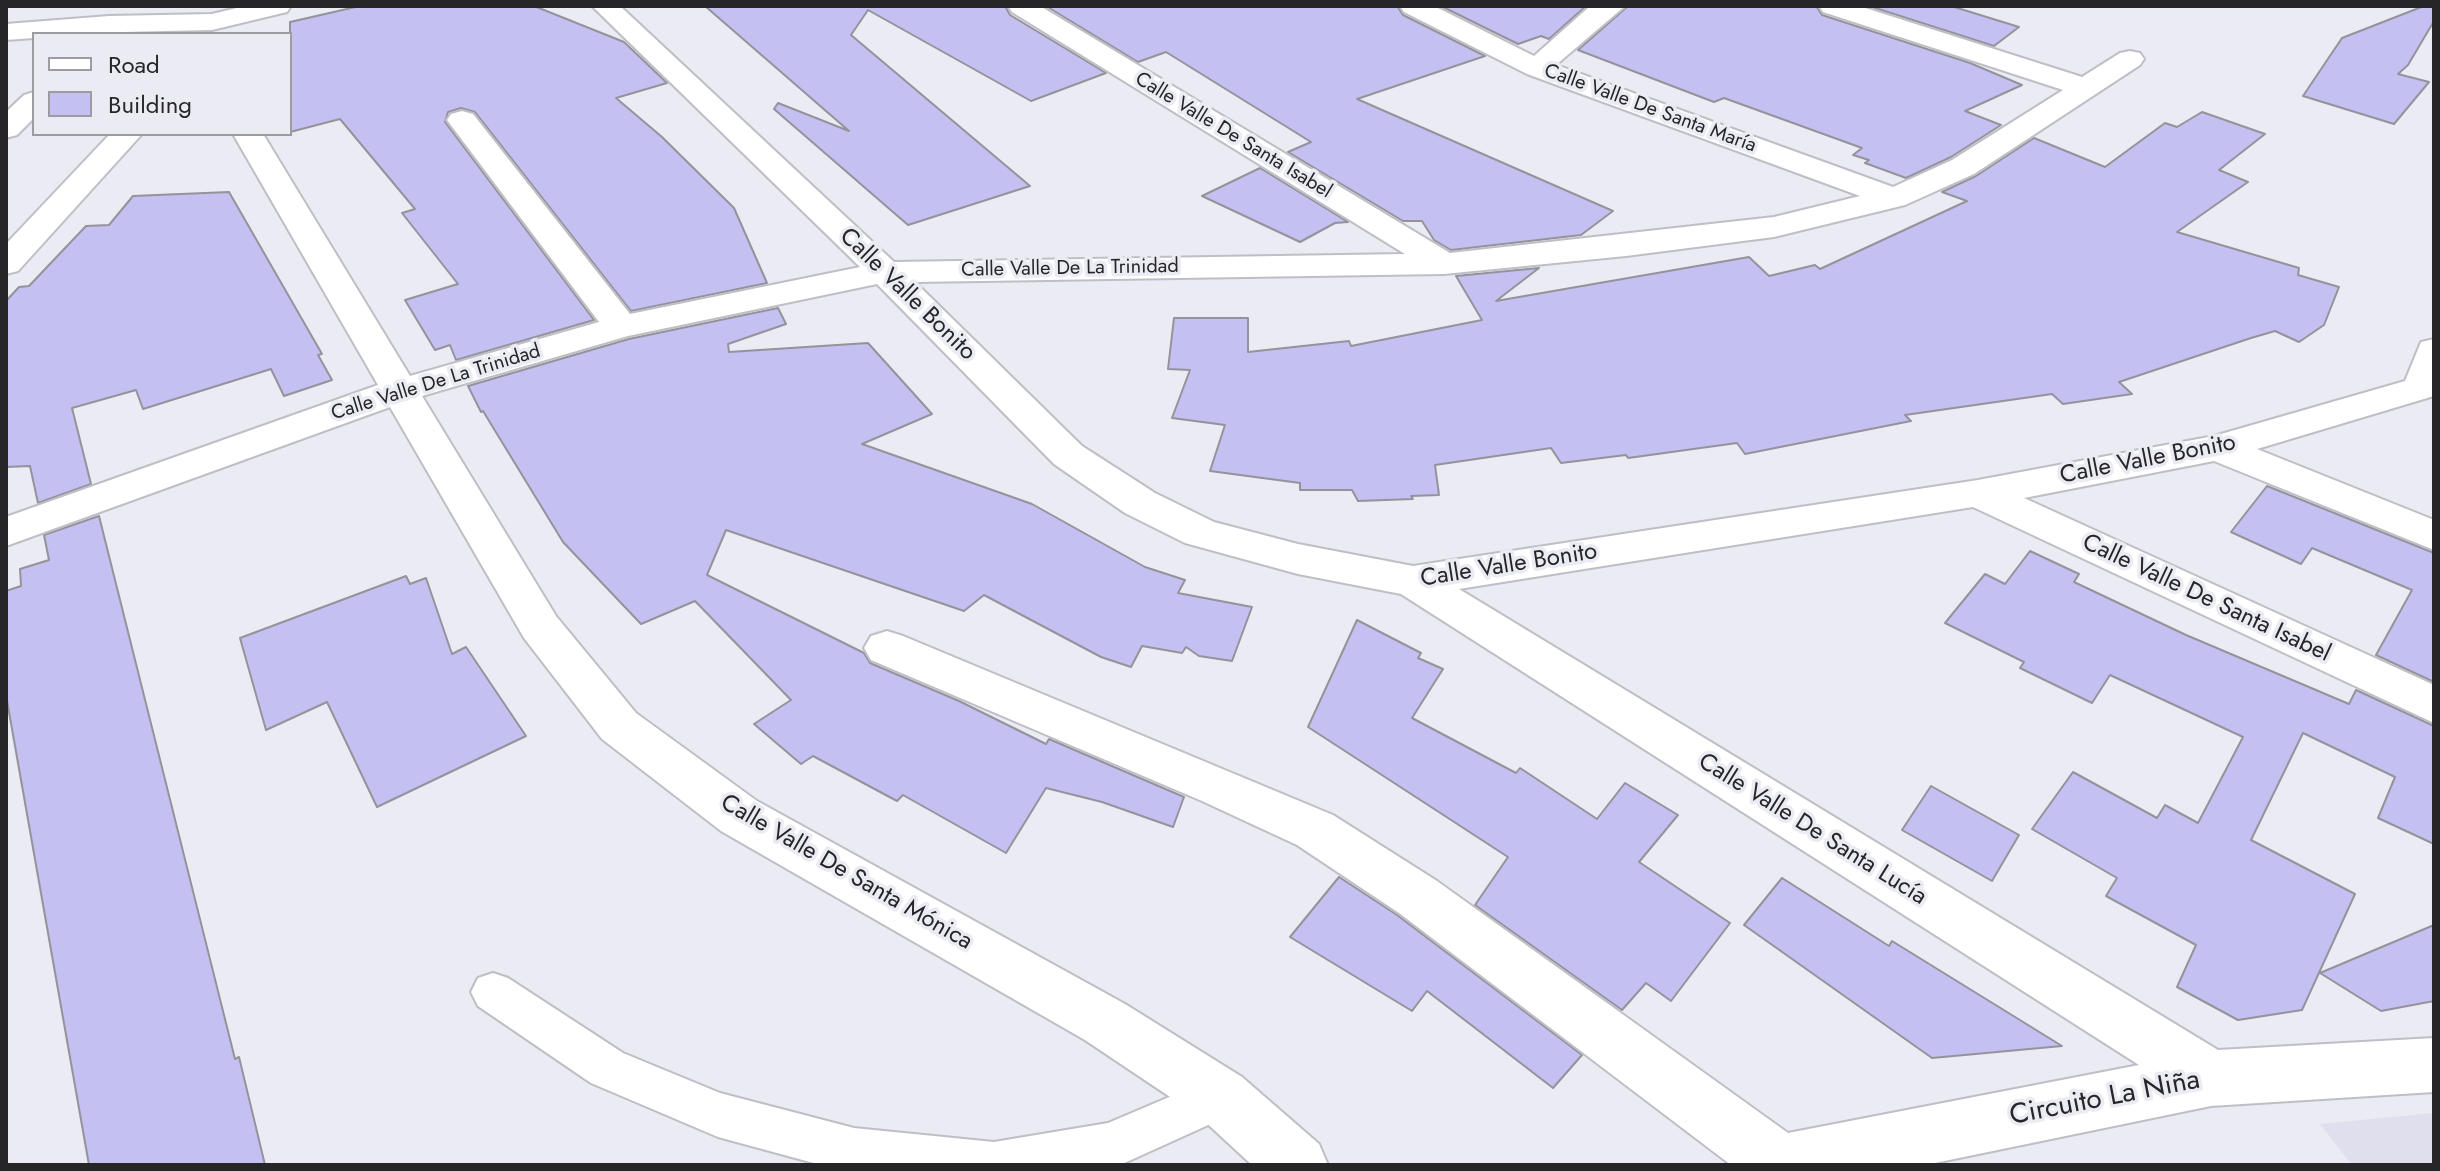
<!DOCTYPE html>
<meta charset="utf-8">
<style>
body{margin:0}
#map{position:relative;width:2440px;height:1171px;overflow:hidden;background:#ebebf3;font-family:Jost,sans-serif}
canvas{display:block}
.frame{position:absolute;inset:0;border:8px solid #262629;pointer-events:none}
.legend{position:absolute;left:32px;top:32px;width:260px;height:104px;box-sizing:border-box;background:#ebebf3;border:2px solid #9c9ca2;margin:0;padding:10px 14px;list-style:none;font-size:24px;color:#262629}
.legend li{display:flex;align-items:center;gap:16px;height:40px}
.legend b{width:40px;border:2px solid #9c9ca2}
</style>
<div id="map">
<canvas width="2440" height="1171"></canvas>
<div class="frame"></div>
<ul class="legend">
<li><b style="height:10px;background:#fff"></b>Road</li>
<li><b style="height:22px;background:#c4c0f2"></b>Building</li>
</ul>
</div>
<script>
const g = document.querySelector('canvas').getContext('2d');
g.lineJoin = 'round';
function fillPath(path, color) { g.fillStyle = color; g.fill(path, 'evenodd'); }
const shape = rows => new Path2D(rows.map(r => 'M' + r).join(''));
function strokePath(path, color, width, dash) { g.strokeStyle = color; g.lineWidth = width; g.lineCap = dash ? 'butt' : 'round'; g.setLineDash(dash || []); g.stroke(path); }
function drawText(font, color, halo, rows, align = 'center') {
  g.font = font + ' Jost,sans-serif'; g.lineWidth = 7; g.setLineDash([]); g.textBaseline = 'middle'; g.strokeStyle = halo; g.fillStyle = color; for (const [text, x, y, turn = 0] of rows) {
    g.save(); g.translate(x, y); g.rotate((+turn || 0) * Math.PI / 180); g.textAlign = isNaN(turn) ? turn : align; if (halo) g.strokeText(text, 0, 0); g.fillText(text, 0, 0); g.restore();
  }
}
fillPath(shape([
 [2434,1113,2434,1165,2352,1165,2320,1124]
]), '#dfdfee');
const building = shape([
 [360,6,534,6,624,42,667,83,616,98,662,137,734,208,767,283,631,311,475,112,461,108,448,112,445,122,594,320,456,360,450,345,435,350,405,300,458,284,402,213,415,209,340,119,290,132,290,22,360,6],
 [705,6,1005,6,1010,15,1106,73,1031,101,868,10,851,35,1030,186,908,225,774,109,778,103,849,131,705,6],
 [1046,6,1397,6,1403,15,1485,56,1357,99,1613,211,1581,235,1451,250,1434,240,1422,221,1403,221,1288,152,1311,142,1166,52,1138,62,1046,6],
 [1441,6,1586,6,1549,39,1541,36,1518,44,1441,6],
 [1628,6,1816,6,1822,15,1970,63,2022,85,1965,111,2001,125,1951,157,1906,178,1865,163,1869,160,1853,155,1862,148,1724,98,1714,102,1578,50,1628,6],
 [1869,6,1951,6,2019,27,1994,46,1869,6],
 [2424,6,2434,6,2434,21,2408,65,2398,74,2429,82,2394,124,2303,96,2342,38,2424,6],
 [2202,112,2265,134,2219,170,2248,182,2177,232,2299,268,2298,275,2339,287,2324,325,2299,342,2275,331,2251,338,2119,382,2132,394,2063,404,2052,394,1905,415,1911,421,1745,454,1737,443,1628,458,1626,455,1561,463,1551,448,1435,465,1439,495,1411,496,1413,499,1358,501,1352,490,1300,490,1300,483,1210,471,1225,425,1172,418,1190,370,1168,369,1174,318,1248,318,1248,352,1349,341,1351,346,1482,320,1456,276,1539,268,1496,301,1749,257,1769,276,1815,265,1820,269,1967,201,1942,192,1976,176,2034,138,2105,167,2165,123,2177,127,2202,112],
 [1260,168,1348,222,1335,223,1300,242,1202,196,1260,168],
 [229,192,322,354,318,355,332,380,284,396,271,369,143,409,136,390,72,408,91,484,38,503,30,466,6,467,6,301,19,287,29,286,86,226,109,225,133,196,229,192],
 [778,308,786,324,728,344,729,352,868,343,932,414,862,444,1032,504,1145,567,1185,580,1178,593,1252,607,1232,661,1199,656,1186,647,1182,653,1142,646,1131,667,1101,657,984,595,964,611,726,530,707,575,864,653,870,663,959,701,1046,744,1049,739,1184,797,1173,827,1102,802,1046,788,1006,853,903,795,897,801,813,756,801,764,754,724,791,700,695,601,641,624,563,542,483,411,481,412,468,386,629,339,778,308],
 [2267,486,2434,553,2434,682,2376,655,2412,590,2312,548,2301,564,2231,532,2267,486],
 [99,516,235,1059,239,1057,265,1165,89,1165,6,695,6,591,21,586,20,569,49,560,44,535,99,516],
 [2030,551,2079,574,2074,582,2186,635,2349,704,2356,690,2434,726,2434,844,2378,818,2395,777,2303,733,2251,840,2355,894,2302,1010,2238,1020,2177,987,2196,945,2106,896,2117,878,2032,829,2073,772,2157,818,2165,805,2198,823,2243,737,2110,675,2092,703,2020,668,2024,662,1945,623,1985,574,2005,584,2030,551],
 [406,576,410,584,426,578,452,654,466,647,526,736,377,807,327,702,266,730,240,638,406,576],
 [1357,620,1421,653,1418,658,1443,669,1412,718,1516,773,1520,768,1597,819,1625,783,1678,815,1639,862,1730,923,1671,1001,1646,983,1622,1010,1475,905,1508,857,1308,727,1357,620],
 [1931,786,2019,835,1992,881,1902,830,1931,786],
 [1339,877,1397,915,1582,1055,1553,1088,1427,991,1412,1011,1290,937,1339,877],
 [1782,878,1889,946,1892,941,2062,1046,1932,1058,1744,925,1782,878],
 [2434,925,2434,1001,2381,1011,2320,973,2434,925]
]);
fillPath(building, '#c4c0f2');
strokePath(building, '#94939b', 2);
const service = shape([
 [493,973,508,978,623,1053,720,1093,854,1128,994,1142,1108,1123,1221,1075,1237,1082,1244,1097,1237,1112,1120,1165,821,1165,718,1137,591,1083,478,1006,471,992,478,978,493,973]
]);
const minor = shape([
 [245,6,291,6,287,12,212,30,34,34,34,38,6,40,6,24,109,16,212,14,245,6],
 [592,6,620,6,894,262,1405,254,1012,12,1008,6,1040,6,1450,253,1774,217,1860,196,1527,74,1404,12,1400,6,1434,6,1534,56,1589,7,1625,6,1556,65,1893,187,1952,160,2063,90,1823,12,1819,6,1859,6,2082,77,2120,53,2130,51,2140,53,2144,59,2140,65,1974,174,1905,205,1774,237,1626,256,1444,274,915,282,1082,446,1155,493,1214,522,1298,544,1413,566,1978,480,2214,436,2405,381,2421,342,2434,339,2434,396,2257,449,2434,520,2434,550,2214,461,2024,498,2434,685,2434,723,1973,507,1459,589,2218,1050,2434,1038,2434,1092,2211,1106,1925,1165,1731,1165,1399,913,1297,845,1202,801,871,660,864,648,871,636,887,631,903,636,1333,815,1437,881,1788,1133,2139,1065,1401,594,1298,574,1185,543,1125,513,1054,464,877,284,628,336,422,396,556,616,636,713,757,801,1125,1004,1242,1077,1319,1144,1328,1165,1252,1165,1200,1117,1085,1040,721,831,602,739,524,638,390,407,6,546,6,517,378,385,233,134,263,134,410,376,599,322,447,120,451,114,462,111,473,114,630,314,860,267,592,6],
 [34,92,34,118,17,135,6,138,6,112,24,95,34,92],
 [110,134,142,134,18,271,6,274,6,244,110,134]
]);
strokePath(service, '#bebec6', 4);
strokePath(minor, '#bebec6', 4);
fillPath(service, '#fff');
fillPath(minor, '#fff');
drawText('20px', '#262629', '#ebebf3', [
 ["Calle Valle De Santa María",1650,109,20],
 ["Calle Valle De Santa Isabel",1233,136,31],
 ["Calle Valle De La Trinidad",1070,269,-1],
 ["Calle Valle De La Trinidad",436,383,-17]
]);
drawText('24px', '#262629', '#ebebf3', [
 ["Calle Valle Bonito",907,295,44],
 ["Calle Valle Bonito",2148,460,-11],
 ["Calle Valle Bonito",1509,566,-9],
 ["Calle Valle De Santa Isabel",2206,599,25],
 ["Calle Valle De Santa Lucía",1812,830,32],
 ["Calle Valle De Santa Mónica",846,873,30]
]);
drawText('28px', '#262629', '#ebebf3', [
 ["Circuito La Niña",2105,1099,-11]
]);
</script>
